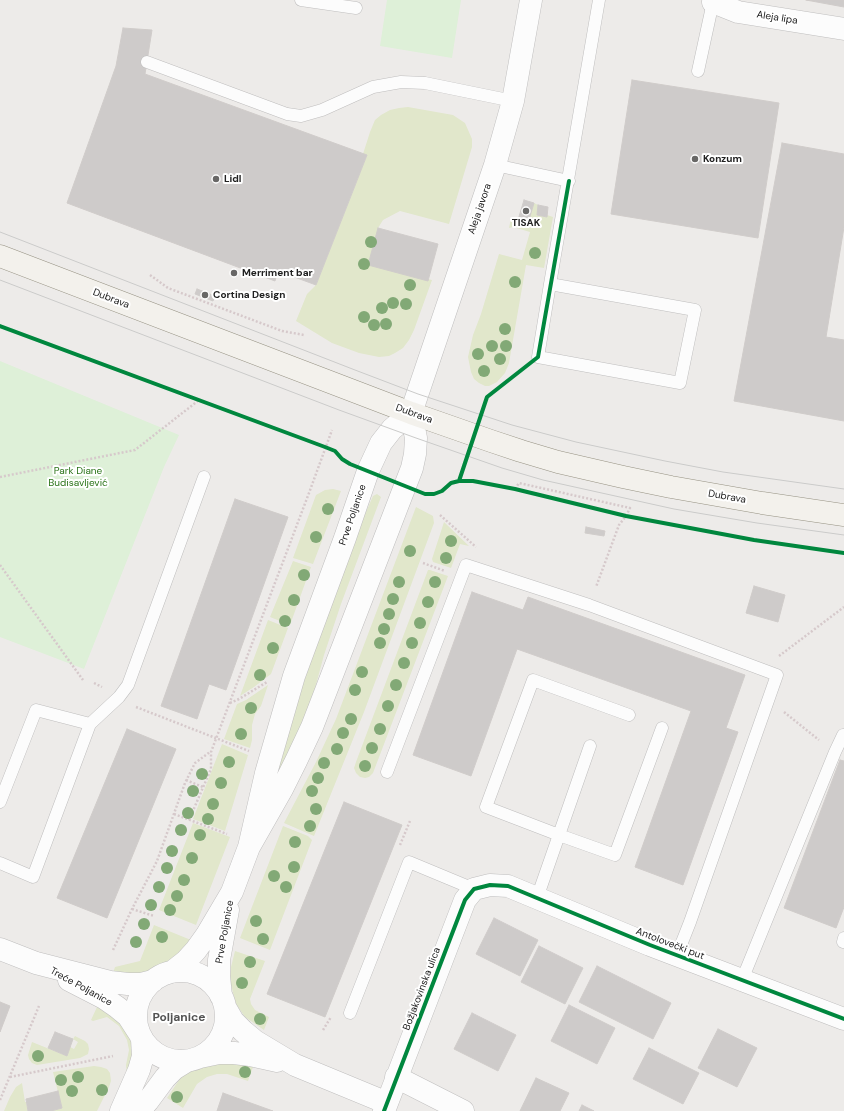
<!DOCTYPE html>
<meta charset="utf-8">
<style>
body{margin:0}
canvas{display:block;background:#edebe9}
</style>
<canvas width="844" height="1111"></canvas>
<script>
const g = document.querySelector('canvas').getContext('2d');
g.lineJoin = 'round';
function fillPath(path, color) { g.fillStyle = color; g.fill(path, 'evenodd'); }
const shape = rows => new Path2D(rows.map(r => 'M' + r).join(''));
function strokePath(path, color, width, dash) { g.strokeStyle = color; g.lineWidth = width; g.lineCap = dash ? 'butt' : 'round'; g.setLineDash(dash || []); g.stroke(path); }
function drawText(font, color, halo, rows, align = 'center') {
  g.font = font + ' "DM Sans",sans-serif'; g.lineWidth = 4; g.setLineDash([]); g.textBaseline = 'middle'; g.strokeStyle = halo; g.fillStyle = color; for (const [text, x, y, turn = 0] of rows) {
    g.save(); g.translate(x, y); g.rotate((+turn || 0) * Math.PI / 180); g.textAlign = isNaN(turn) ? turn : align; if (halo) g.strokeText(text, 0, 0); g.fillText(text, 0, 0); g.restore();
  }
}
fillPath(shape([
 [408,107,453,115,465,123,472,139,472,147,449,224,400,211,383,220,378,228,428,279,432,280,414,330,409,340,403,348,395,353,389,356,379,357,359,353,332,343,296,321,307,294,316,285,367,155,363,154,370,132,375,120,381,115,390,110,399,108],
 [534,203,538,205,537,215,546,217,547,215,553,217,544,268,526,265,509,363,505,373,497,382,489,386,485,386,479,383,474,379,471,372,468,357,473,335,481,314,499,254,522,260,530,232,513,227,509,228,511,218,528,223],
 [333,489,341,491,313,564,293,558,316,495,325,490],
 [377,494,381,497,341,604,324,655,310,707,268,798,278,755,354,539,373,496],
 [416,507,433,516,434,523,364,712,314,836,284,823,316,762,336,719],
 [444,522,469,546,460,544,451,568,433,562,432,559],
 [293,561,311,567,290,625,270,617],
 [428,570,430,570,448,576,373,773,369,777,365,778,360,777,356,773,354,768,356,762],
 [268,620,288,628,271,674,254,687,240,696],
 [268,685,261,706,255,714,252,725,252,740,250,748,224,739,237,704,246,700],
 [222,744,248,755,225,831,193,819],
 [193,823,230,837,196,925,159,910],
 [283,826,308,836,312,840,270,950,240,938],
 [154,925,191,940,169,967,157,973,146,977,113,973,115,967,140,961],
 [235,951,265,961,250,999,251,1004,255,1010,269,1017,264,1030,245,1017,236,1004,230,981,231,967],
 [97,1007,112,1014,120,1020,131,1038,134,1056,127,1075,126,1065,129,1050,127,1040,119,1026,107,1017,93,1021,91,1020],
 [75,1036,85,1041,88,1044,89,1049,88,1054,80,1058,37,1065,32,1063,29,1059,28,1055,32,1042,67,1056,70,1047,74,1049,78,1042,73,1039],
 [238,1062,253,1067,248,1081,227,1074,217,1074,207,1077,197,1084,183,1108,167,1098,181,1077,187,1072,197,1067,207,1063],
 [94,1066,101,1067,107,1069,110,1073,111,1081,109,1087,97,1111,51,1111,62,1108,53,1072],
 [22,1083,25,1102,26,1102,28,1111,4,1111,10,1097,16,1087]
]), '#e1e7cb');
fillPath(shape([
 [387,0,461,0,452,58,380,46],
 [0,361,179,435,164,467,84,669,0,637]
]), '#def0d8');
const building = shape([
 [806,0,844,0,844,7,806,0],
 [123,28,152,30,145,74,367,155,316,285,278,271,275,281,67,203,116,66,123,28],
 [632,80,779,103,758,238,611,214,632,80],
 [782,143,844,154,844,227,826,337,844,340,844,421,734,401,782,143],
 [524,200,534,203,528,223,518,220,524,200],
 [538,205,548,207,547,217,537,215,538,205],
 [378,228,438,244,428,281,368,265,378,228],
 [197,289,215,296,213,301,195,294,197,289],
 [235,499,288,517,226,690,209,684,197,719,161,706,235,499],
 [586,527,605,531,604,536,585,533,586,527],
 [754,586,785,595,778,622,746,613,754,586],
 [472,592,523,610,528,597,745,675,726,728,738,732,683,885,635,867,691,711,517,649,471,776,413,755,472,592],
 [127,729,176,749,107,918,57,898,127,729],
 [840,760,844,761,844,907,836,928,784,908,840,760],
 [344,802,402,825,325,1017,267,994,344,802],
 [494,918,538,940,520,976,476,954,494,918],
 [539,946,583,968,565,1004,521,982,539,946],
 [597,966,671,1003,653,1039,579,1002,597,966],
 [0,1002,10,1006,0,1032,0,1002],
 [569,1005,615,1028,597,1064,551,1041,569,1005],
 [472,1013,516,1035,498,1071,454,1049,472,1013],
 [718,1029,757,1048,737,1087,698,1068,718,1029],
 [55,1032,73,1039,67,1056,48,1048,55,1032],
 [649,1048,699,1073,683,1104,633,1079,649,1048],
 [536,1078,569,1093,560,1111,520,1111,536,1078],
 [58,1091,62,1108,51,1111,28,1111,26,1099,58,1091],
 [223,1093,273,1111,217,1111,223,1093],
 [582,1105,594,1111,579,1111,582,1105]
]);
fillPath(building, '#cecbca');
strokePath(building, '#d0ccca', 1);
const service = shape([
 [301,0,356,8],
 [147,62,287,114,301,116,322,110,373,87,401,82,425,83,513,101],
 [698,71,713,2],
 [495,165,569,181],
 [550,284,695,310,680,383,538,357,550,284,599,0],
 [629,715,533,680,486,807,559,835,615,855,662,728],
 [387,772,466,565,589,605,777,675,690,922,677,955],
 [0,802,36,710,90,724,119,697,128,685,204,477],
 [0,863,33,877,90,724],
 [537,898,590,746],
 [844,938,843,942,844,942],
 [742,980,835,752,843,735,844,736],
 [350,1013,409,862,474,889]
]);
const minor = shape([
 [714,0,713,2,738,12,844,29],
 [0,949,36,963,110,982,128,984,141,984,153,981],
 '136 1016a45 45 0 1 1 90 0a45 45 0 1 1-90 0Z',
 [172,972,186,961,196,950,206,936,232,892,249,847,266,773,294,676,345,538,368,471,381,443,392,429,411,413,416,438,415,454,412,468,312,727,296,761,282,789,249,847],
 [69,980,104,998,117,1007,128,1016,139,1033],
 [221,996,219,976,219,960,228,910],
 [225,1007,233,1021,243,1031,255,1041,295,1065,387,1103],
 [200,1057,219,1053,234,1053,250,1055,277,1061],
 [396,1077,463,1111],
 [121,1111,139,1070,143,1056,142,1039],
 [139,1111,148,1101,165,1078,174,1069,187,1061],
 [384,1111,465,900,474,889,490,885,508,886,650,945,844,1019]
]);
const tertiary = shape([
 [411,413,495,165,513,101,531,0]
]);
const secondary = shape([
 [0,256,411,413,491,441,521,451,558,462,623,477,671,487,762,503,844,515]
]);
strokePath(service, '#bfbebe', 13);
strokePath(minor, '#bfbebe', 23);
strokePath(tertiary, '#bfbebe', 23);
strokePath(secondary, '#969283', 23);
strokePath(shape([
 [150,275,168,288,282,331,304,335],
 [0,477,135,450,199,400],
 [515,489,519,483,630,508,626,516,619,525,596,587],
 [440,515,476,547],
 [423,563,445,571],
 [0,565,83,680],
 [779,656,844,607],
 [94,683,102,687],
 [230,703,239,699,267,682],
 [136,707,249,751],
 [784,712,819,740],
 [186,780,203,787],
 [174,814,227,834],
 [189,820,211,769,211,752,309,493,332,430],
 [400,845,410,821],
 [132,909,154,916],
 [113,950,132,909,157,861,185,783,195,763,210,752],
 [323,1030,331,1017],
 [10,1077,113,1056],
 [0,1100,39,1006]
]), '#d6c9cb', 2.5, [2, 2]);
strokePath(service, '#fcfcfc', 12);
strokePath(minor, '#fcfcfc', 22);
strokePath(tertiary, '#fcfcfc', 22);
strokePath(secondary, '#f3f1ec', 22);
strokePath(shape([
 [0,232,355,370,418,394,512,425,576,442,665,461,723,472,844,489],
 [0,280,339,410,416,438,502,468,543,480,674,509,757,523,844,535]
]), '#cbcbca', 1);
strokePath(shape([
 [0,326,325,447,335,451,342,459,350,464,425,494,434,494,442,491,451,483,459,481,473,481,515,489,626,516,754,540,844,553],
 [459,481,487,397,538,357,569,181],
 [384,1111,465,900,474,889,490,885,508,886,650,945,844,1019]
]), '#00873e', 4);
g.fillStyle = '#82a976';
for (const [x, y] of [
 [371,242],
 [535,253],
 [364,264],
 [515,282],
 [410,285],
 [393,303],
 [406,304],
 [382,308],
 [364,317],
 [386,324],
 [374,325],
 [505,329],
 [492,346],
 [506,346],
 [478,354],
 [500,359],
 [484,371],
 [328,509],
 [316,537],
 [451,541],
 [410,551],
 [446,558],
 [304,575],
 [399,582],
 [435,582],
 [393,599],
 [294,600],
 [428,602],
 [389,614],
 [285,621],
 [420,623],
 [384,629],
 [380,643],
 [412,643],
 [273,648],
 [404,663],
 [362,672],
 [260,675],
 [396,685],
 [355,690],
 [388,706],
 [251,708],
 [351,719],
 [380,729],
 [343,733],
 [241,734],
 [372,748],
 [337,749],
 [229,762],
 [324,763],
 [365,766],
 [202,774],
 [318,778],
 [221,783],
 [193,791],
 [312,791],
 [213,804],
 [316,809],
 [188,813],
 [208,819],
 [310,826],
 [181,830],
 [200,835],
 [295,842],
 [172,851],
 [192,858],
 [294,867],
 [167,868],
 [274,876],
 [184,880],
 [159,887],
 [286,887],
 [177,896],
 [151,905],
 [170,910],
 [256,921],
 [144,924],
 [162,937],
 [263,939],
 [136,942],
 [250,962],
 [242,983],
 [260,1019],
 [38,1056],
 [245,1072],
 [78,1077],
 [61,1080],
 [102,1090],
 [72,1091],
 [177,1097]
]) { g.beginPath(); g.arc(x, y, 6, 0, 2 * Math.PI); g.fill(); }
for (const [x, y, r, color] of [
 [695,159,4,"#686766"],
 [216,179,4,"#686766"],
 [526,211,4,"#686766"],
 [234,273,4,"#686766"],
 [205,295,4,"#686766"]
]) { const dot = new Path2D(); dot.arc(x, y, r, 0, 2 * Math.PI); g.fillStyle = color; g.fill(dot); strokePath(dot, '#fff', 1.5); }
drawText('10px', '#202020', '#fff', [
 ["Aleja lipa",777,18,9],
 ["Aleja javora",480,209,-71],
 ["Dubrava",111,299,21],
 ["Dubrava",414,414,20],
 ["Dubrava",727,497,10],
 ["Prve Poljanice",353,515,-71],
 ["Prve Poljanice",225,932,-80],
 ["Antolovečki put",670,944,21],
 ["Treće Poljanice",81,987,29],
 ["Božjakovinska ulica",422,989,-69]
]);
drawText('bold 10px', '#202020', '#fff', [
 ["Konzum",703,159],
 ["Lidl",224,179],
 ["TISAK",526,223,"center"],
 ["Merriment bar",242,273],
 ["Cortina Design",213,295]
], 'left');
drawText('10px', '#2a7318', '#fff', [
 ["Park Diane",78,471],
 ["Budisavljević",78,483]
]);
drawText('bold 12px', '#535353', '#fff', [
 ["Poljanice",179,1018]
]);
</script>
